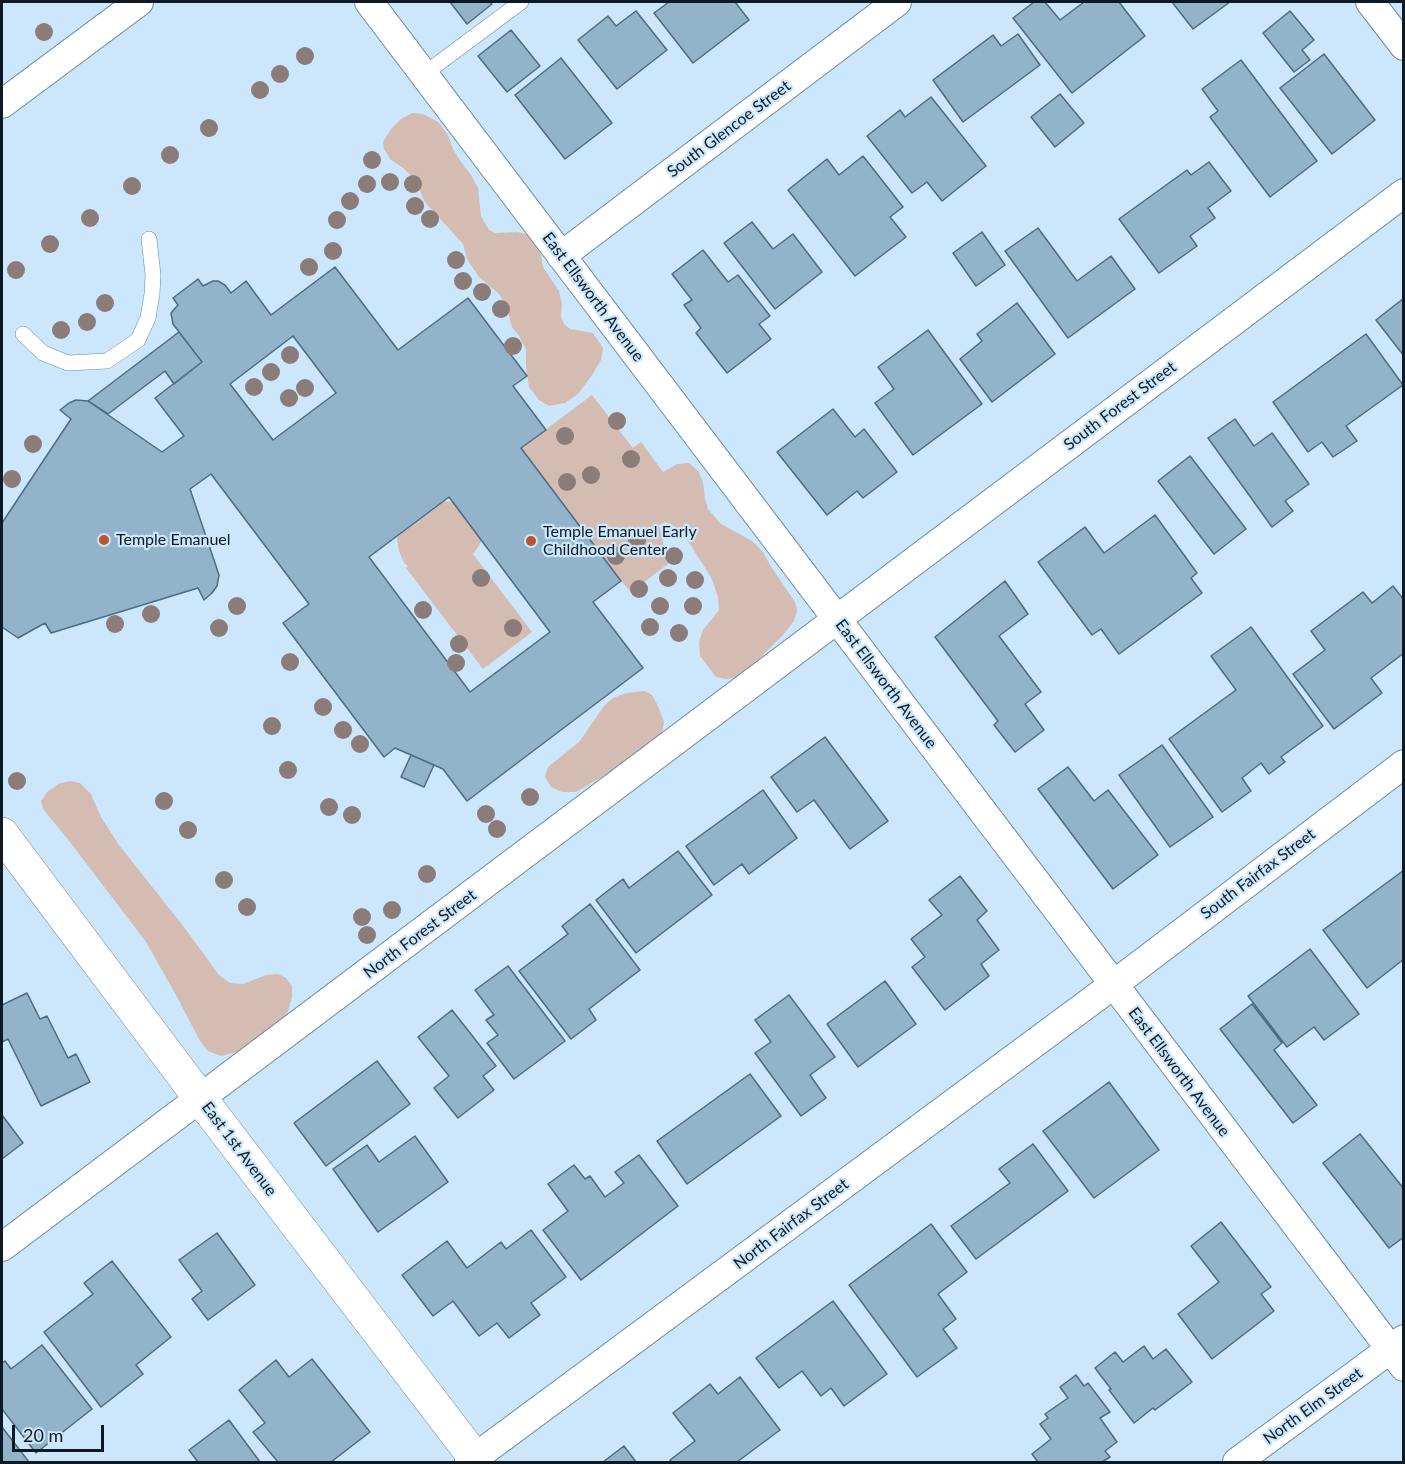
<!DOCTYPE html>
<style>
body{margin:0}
#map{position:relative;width:1405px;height:1464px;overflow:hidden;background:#cce7fb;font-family:Lato,sans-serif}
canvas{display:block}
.frame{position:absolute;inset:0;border:3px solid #0e1a23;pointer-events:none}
.scale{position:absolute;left:12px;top:1425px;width:92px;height:27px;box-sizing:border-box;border:3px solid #0e1a23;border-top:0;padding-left:8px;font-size:18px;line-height:21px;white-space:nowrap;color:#0e1a23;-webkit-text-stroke:4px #cce7fb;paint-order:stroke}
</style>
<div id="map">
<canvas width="1405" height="1464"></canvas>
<div class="frame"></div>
<div class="scale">20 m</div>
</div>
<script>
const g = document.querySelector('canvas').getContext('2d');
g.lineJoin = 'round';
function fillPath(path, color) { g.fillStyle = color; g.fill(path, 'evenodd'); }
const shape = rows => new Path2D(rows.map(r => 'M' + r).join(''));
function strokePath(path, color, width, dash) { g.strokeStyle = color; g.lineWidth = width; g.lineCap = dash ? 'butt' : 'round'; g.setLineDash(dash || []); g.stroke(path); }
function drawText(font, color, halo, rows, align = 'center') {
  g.font = font + ' Lato,sans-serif'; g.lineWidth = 4.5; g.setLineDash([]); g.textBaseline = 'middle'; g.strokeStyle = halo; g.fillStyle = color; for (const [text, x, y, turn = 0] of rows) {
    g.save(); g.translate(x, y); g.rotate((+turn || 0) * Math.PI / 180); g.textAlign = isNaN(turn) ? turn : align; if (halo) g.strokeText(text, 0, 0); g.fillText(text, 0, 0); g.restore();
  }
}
fillPath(shape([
 [412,113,423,114,438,122,448,135,453,149,461,162,471,175,478,188,481,216,489,230,495,233,518,232,526,234,535,242,541,255,543,267,559,291,562,305,561,317,564,324,570,329,593,333,603,348,601,360,592,375,578,394,565,403,549,406,539,400,529,387,526,368,526,349,519,336,512,327,506,304,498,293,479,277,467,259,463,244,424,201,416,180,403,168,390,159,384,149,383,142,391,129,401,119],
 [592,395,633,448,641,442,663,472,677,464,689,463,698,471,703,482,705,499,708,509,721,524,752,541,763,552,770,565,795,602,797,610,794,621,783,635,752,666,737,677,726,679,716,677,700,656,699,642,703,630,719,610,718,597,711,577,684,535,675,527,665,522,659,525,668,564,631,592,621,581,521,448],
 [440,501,456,502,483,537,479,546,473,554,532,632,483,669,406,568,408,566,404,563,399,551,397,539,400,527],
 [645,691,652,695,658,706,664,722,662,732,652,744,624,764,576,792,562,792,551,787,545,777,548,767,579,742,604,706,613,698,626,693],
 [70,781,80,783,91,794,101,817,119,845,184,927,219,975,230,983,243,984,266,975,278,974,286,978,292,986,292,997,288,1011,282,1021,240,1051,221,1056,208,1051,200,1041,176,995,146,942,70,842,43,809,41,801,47,792,58,784]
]), '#d4bcb3');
const building = shape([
 [450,2,490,2,492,4,467,24,450,2],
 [669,2,735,2,749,20,693,63,654,13,669,2],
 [1034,2,1045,2,1060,20,1084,2,1119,2,1145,36,1072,93,1013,18,1034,2],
 [1172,2,1230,2,1193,29,1172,2],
 [636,11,667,50,617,89,578,40,608,16,616,26,636,11],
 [1290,11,1314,40,1302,50,1310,60,1294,72,1263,33,1290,11],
 [511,30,540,66,507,92,478,56,511,30],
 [1018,34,1040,65,963,122,933,80,993,35,1001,46,1018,34],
 [1324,54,1375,120,1332,154,1280,88,1324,54],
 [561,58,612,123,565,159,515,95,561,58],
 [1241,60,1317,161,1270,197,1210,117,1218,111,1202,89,1241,60],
 [1060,94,1084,123,1055,147,1031,117,1060,94],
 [931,97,986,166,942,201,927,182,912,193,867,136,900,110,905,117,931,97],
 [863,156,903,207,890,217,906,237,855,276,788,190,827,159,839,175,863,156],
 [1209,162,1231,191,1208,208,1215,218,1190,236,1197,246,1159,273,1119,219,1187,170,1191,175,1209,162],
 [752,222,773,249,793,234,822,272,775,309,724,243,752,222],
 [1038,228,1077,281,1111,256,1135,289,1068,338,1005,251,1038,228],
 [982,232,1005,265,976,286,953,253,982,232],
 [703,250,728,282,738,275,770,316,759,324,771,339,727,373,696,333,701,328,684,305,692,300,672,274,703,250],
 [335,267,398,350,468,298,527,376,513,386,546,430,521,448,621,581,593,602,643,668,467,801,443,769,395,748,384,757,283,623,309,604,211,474,190,489,219,575,217,586,212,593,204,600,198,588,51,633,45,623,18,638,2,627,2,523,71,419,60,410,69,403,76,400,88,401,162,452,184,436,155,398,202,362,173,324,171,313,178,305,173,298,198,279,203,286,213,281,218,281,225,285,231,293,246,281,271,315,335,267],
 [293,336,336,393,273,440,230,384,293,336],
 [449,497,550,632,470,692,369,557,449,497],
 [1404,298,1404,356,1376,320,1404,298],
 [1017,303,1055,354,992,402,960,359,982,341,977,334,1017,303],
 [928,330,982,404,913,455,875,403,894,389,878,367,928,330],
 [179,332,202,362,174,384,165,371,108,414,88,401,179,332],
 [1366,334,1403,385,1346,426,1357,441,1333,457,1322,442,1308,452,1273,402,1366,334],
 [833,409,855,437,864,429,897,472,863,498,857,491,827,515,777,452,833,409],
 [1235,419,1254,446,1272,433,1309,484,1285,501,1293,511,1272,527,1208,438,1235,419],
 [1190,456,1246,529,1214,554,1158,481,1190,456],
 [1155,515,1197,573,1191,578,1202,593,1119,654,1101,629,1092,635,1038,562,1085,527,1104,553,1155,515],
 [1005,581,1028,614,999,636,1041,692,1025,704,1044,730,1015,752,994,725,998,721,935,637,1005,581],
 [1393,586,1404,600,1404,653,1371,678,1382,693,1334,729,1293,674,1325,650,1311,631,1363,592,1372,603,1393,586],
 [1251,627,1323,726,1281,757,1285,762,1269,774,1261,763,1242,778,1251,791,1222,812,1169,739,1236,690,1211,656,1251,627],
 [825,737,888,821,850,849,814,800,797,812,771,777,825,737],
 [1162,745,1213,817,1170,847,1119,775,1162,745],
 [411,755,434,765,424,787,401,777,411,755],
 [1068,767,1094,801,1108,790,1158,855,1113,889,1038,789,1068,767],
 [763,790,797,838,749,874,742,864,714,885,686,846,763,790],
 [678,851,712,895,636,953,596,900,623,879,629,888,678,851],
 [1404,870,1404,959,1367,988,1323,930,1404,870],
 [960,876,987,911,977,920,999,950,981,964,989,976,945,1010,912,967,925,957,911,939,942,915,929,900,960,876],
 [590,904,640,970,589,1009,596,1020,571,1039,519,971,568,934,562,926,590,904],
 [1310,949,1359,1014,1324,1040,1314,1027,1287,1047,1248,996,1310,949],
 [508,966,565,1041,514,1079,487,1043,498,1035,486,1020,494,1015,475,990,508,966],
 [885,981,916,1024,858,1067,827,1024,885,981],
 [27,993,40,1019,47,1016,68,1058,76,1054,90,1082,41,1106,8,1039,2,1042,2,1005,27,993],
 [789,995,835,1057,810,1075,826,1098,801,1116,755,1053,771,1042,755,1020,789,995],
 [1252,1004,1282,1043,1274,1050,1317,1105,1293,1123,1220,1029,1252,1004],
 [452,1010,496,1066,483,1076,494,1090,458,1118,434,1088,449,1076,418,1037,452,1010],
 [377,1061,410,1104,326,1166,294,1123,377,1061],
 [750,1074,781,1116,687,1184,657,1141,750,1074],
 [1109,1082,1159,1150,1094,1198,1043,1131,1109,1082],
 [2,1115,23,1143,2,1159,2,1115],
 [1360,1134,1404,1189,1404,1237,1389,1248,1323,1163,1360,1134],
 [415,1136,448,1182,378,1232,333,1169,367,1145,379,1162,415,1136],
 [1033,1144,1068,1191,976,1259,951,1226,1010,1183,999,1169,1033,1144],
 [639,1155,678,1206,581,1280,543,1230,568,1211,548,1184,574,1165,585,1179,590,1176,605,1197,624,1183,615,1172,639,1155],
 [1221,1222,1271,1287,1261,1294,1274,1311,1212,1359,1178,1314,1219,1282,1191,1246,1221,1222],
 [931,1224,967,1272,938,1294,956,1319,943,1329,957,1348,917,1377,849,1285,931,1224],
 [531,1230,566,1277,531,1303,540,1315,509,1338,497,1323,479,1336,453,1301,433,1316,402,1275,447,1241,467,1268,501,1242,506,1249,531,1230],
 [217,1233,255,1285,208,1320,192,1299,202,1291,179,1260,217,1233],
 [112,1261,171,1337,136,1365,143,1374,101,1407,44,1332,93,1294,84,1283,112,1261],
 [833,1301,887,1374,844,1406,831,1388,821,1396,802,1371,779,1388,756,1358,833,1301],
 [42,1345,92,1409,36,1453,2,1409,2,1363,5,1361,11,1369,42,1345],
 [1144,1346,1153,1359,1166,1349,1192,1382,1155,1410,1153,1408,1134,1423,1109,1390,1111,1389,1095,1368,1115,1352,1123,1362,1144,1346],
 [312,1359,370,1432,331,1462,278,1462,253,1432,265,1423,239,1390,276,1360,289,1377,312,1359],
 [1076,1375,1084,1386,1088,1383,1110,1412,1100,1418,1117,1442,1105,1451,1110,1457,1102,1462,1038,1462,1032,1454,1051,1439,1040,1424,1048,1418,1045,1414,1068,1398,1060,1387,1076,1375],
 [740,1377,780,1430,737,1462,672,1462,670,1460,695,1441,673,1413,710,1384,718,1394,740,1377],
 [229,1420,260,1462,198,1462,189,1450,229,1420],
 [2,1427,29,1462,2,1462,2,1427],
 [624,1446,636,1462,603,1462,624,1446]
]);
fillPath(building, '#93b3cb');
strokePath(building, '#4d6b81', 1.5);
const lane = shape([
 [424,74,521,2],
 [23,334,43,353,68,363,107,361,138,340,148,318,152,294,153,275,149,239]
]);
const street = shape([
 [369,2,1404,1367],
 [1370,2,1404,46],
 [2,104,139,2],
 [561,256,897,2],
 [2,1247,1404,193],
 [469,1462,1113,985,1404,764],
 [1237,1462,1404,1339]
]);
const secondary = shape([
 [2,834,200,1098,478,1462]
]);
strokePath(lane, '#6b8aa1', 16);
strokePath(street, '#6b8aa1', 30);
strokePath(secondary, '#6b8aa1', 34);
strokePath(lane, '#fff', 15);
strokePath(street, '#fff', 28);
strokePath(secondary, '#fff', 33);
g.fillStyle = '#8b7c7a';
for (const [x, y] of [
 [44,32],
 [305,56],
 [280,74],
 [260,90],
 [209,128],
 [170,155],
 [372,160],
 [390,182],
 [367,184],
 [413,184],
 [132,186],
 [350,201],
 [415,206],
 [90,218],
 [430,219],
 [337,220],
 [50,244],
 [333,251],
 [456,260],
 [309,267],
 [16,270],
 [463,281],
 [482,292],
 [105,303],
 [501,309],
 [87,322],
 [61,330],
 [513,346],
 [290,355],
 [271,372],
 [254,387],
 [305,388],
 [289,398],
 [617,421],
 [565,436],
 [33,444],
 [631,459],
 [591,475],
 [12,479],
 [567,482],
 [637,540],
 [616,556],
 [674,556],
 [481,578],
 [668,578],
 [695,580],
 [639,589],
 [237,606],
 [660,606],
 [693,606],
 [423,610],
 [151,614],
 [115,624],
 [650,627],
 [219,628],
 [513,628],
 [679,633],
 [459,644],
 [290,662],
 [456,663],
 [323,707],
 [272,726],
 [343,730],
 [360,744],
 [288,770],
 [17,781],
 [530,797],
 [164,801],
 [329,807],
 [486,814],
 [352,815],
 [497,829],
 [188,830],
 [427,874],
 [224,880],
 [247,907],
 [392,910],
 [362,917],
 [367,935]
]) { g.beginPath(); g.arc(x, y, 9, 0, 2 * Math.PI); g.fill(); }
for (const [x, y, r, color] of [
 [104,540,6,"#bb542a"],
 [531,541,6,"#bb542a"]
]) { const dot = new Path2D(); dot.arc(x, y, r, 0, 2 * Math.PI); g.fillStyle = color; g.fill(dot); strokePath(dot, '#cce7fb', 2); }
drawText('16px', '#0e1a23', '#cce7fb', [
 ["South Glencoe Street",729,129,-37],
 ["East Ellsworth Avenue",593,297,53],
 ["South Forest Street",1120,406,-37],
 ["East Ellsworth Avenue",886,684,53],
 ["South Fairfax Street",1258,874,-37],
 ["North Forest Street",420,934,-37],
 ["East Ellsworth Avenue",1179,1072,53],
 ["East 1st Avenue",239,1149,53],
 ["North Fairfax Street",791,1224,-37],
 ["North Elm Street",1313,1406,-36]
]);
drawText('16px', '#0e1a23', '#cce7fb', [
 ["Temple Emanuel Early",543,532],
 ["Childhood Center",543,550],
 ["Temple Emanuel",116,540]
], 'left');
</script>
